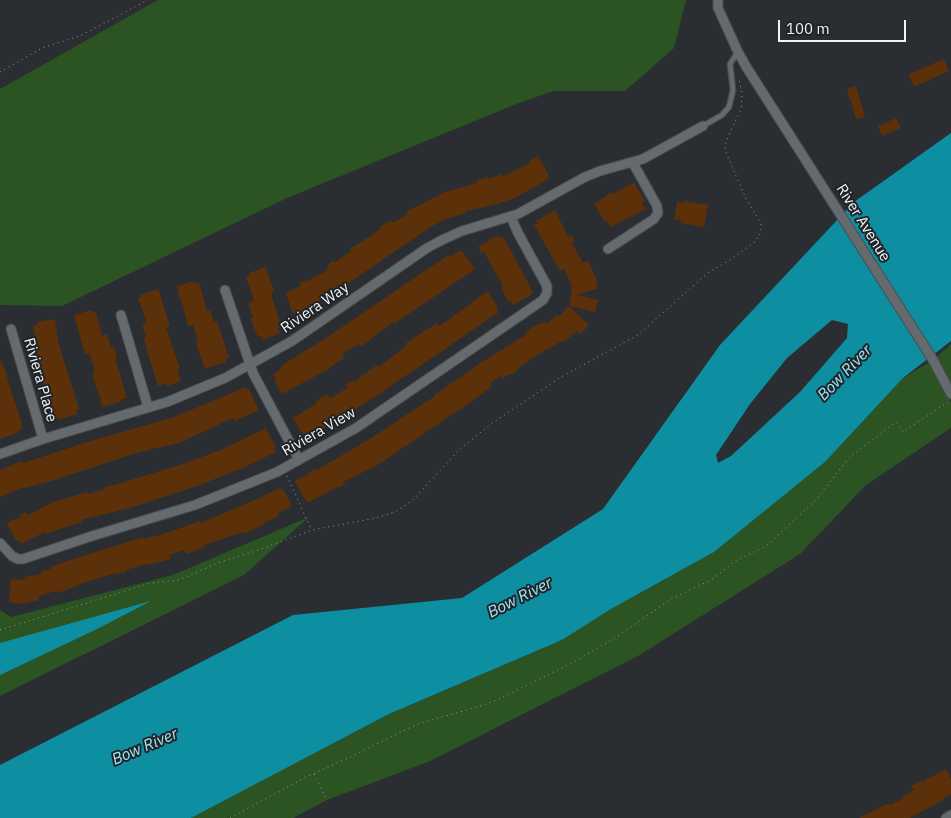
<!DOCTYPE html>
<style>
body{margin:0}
#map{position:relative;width:951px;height:818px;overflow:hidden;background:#2a2e32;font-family:"IBM Plex Sans",sans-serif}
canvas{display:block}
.scale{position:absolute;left:778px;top:20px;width:128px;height:22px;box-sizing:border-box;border:2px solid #f1f4f7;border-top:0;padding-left:6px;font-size:15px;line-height:18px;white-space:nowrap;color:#f1f4f7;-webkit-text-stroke:4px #202428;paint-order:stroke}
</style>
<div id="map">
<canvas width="951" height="818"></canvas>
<div class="scale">100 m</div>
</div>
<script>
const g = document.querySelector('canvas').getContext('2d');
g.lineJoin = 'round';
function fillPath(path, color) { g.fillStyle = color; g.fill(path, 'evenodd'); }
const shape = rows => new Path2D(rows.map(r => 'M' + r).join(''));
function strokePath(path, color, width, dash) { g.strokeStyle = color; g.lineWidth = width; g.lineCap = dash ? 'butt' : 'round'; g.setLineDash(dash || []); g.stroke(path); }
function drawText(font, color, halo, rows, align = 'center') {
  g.font = font + ' "IBM Plex Sans",sans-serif'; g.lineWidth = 4; g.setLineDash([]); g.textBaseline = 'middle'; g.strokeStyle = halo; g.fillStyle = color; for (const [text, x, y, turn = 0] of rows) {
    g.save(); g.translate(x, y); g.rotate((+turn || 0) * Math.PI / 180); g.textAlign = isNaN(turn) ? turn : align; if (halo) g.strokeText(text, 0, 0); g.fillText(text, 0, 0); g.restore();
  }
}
fillPath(shape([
 [158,0,686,0,674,48,625,91,553,91,516,104,287,198,62,306,0,305,0,89],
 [951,344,951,395,937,369,951,403,951,428,866,485,800,554,638,656,430,761,327,800,293,818,191,818,389,714,562,640,611,609,714,552,825,462,903,378,933,360],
 [309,517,244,575,0,696,0,610,11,617,173,575]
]), '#2c5423');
fillPath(shape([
 [951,133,951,341,903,378,825,462,714,552,611,609,562,640,389,714,191,818,0,818,0,765,293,615,462,598,603,509,720,345,854,202],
 [832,320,848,324,847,338,800,392,731,456,718,463,716,455,750,404,787,358],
 [151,601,95,630,0,675,0,643]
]), '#0d8fa1');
fillPath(shape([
 [944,59,949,71,914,87,909,74],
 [856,86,865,117,856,119,851,100,850,100,847,88],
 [896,118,901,128,882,136,878,126],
 [538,156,549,176,548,177,549,179,515,198,498,204,465,211,466,213,446,219,434,225,335,292,319,300,320,302,306,309,306,312,296,316,294,312,292,313,286,292,301,286,300,283,305,280,306,282,326,271,325,270,329,267,327,265,333,261,334,263,351,251,350,249,381,229,380,227,391,220,393,223,407,214,406,212,445,192,477,183,477,180,488,177,488,179,501,174,502,177,530,163,529,161],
 [634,182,645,201,642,203,646,209,611,227,608,221,605,222,594,204,612,192,613,194],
 [684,201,708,205,704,227,680,223,681,220,674,219,677,202,683,203],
 [555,210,568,237,571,235,575,241,572,242,574,247,583,263,588,261,598,283,596,284,597,289,576,295,598,300,595,312,569,306,589,325,581,334,577,331,564,342,563,340,548,350,546,349,516,370,517,371,511,375,510,374,502,379,501,376,490,383,492,386,484,391,484,393,376,466,343,482,345,484,339,488,338,487,307,503,295,481,309,474,309,472,315,469,317,470,371,438,435,396,434,395,482,362,527,334,526,332,531,328,540,323,541,324,544,322,546,324,557,315,558,317,569,306,572,290,571,284,564,269,560,271,534,225,538,223,536,221],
 [498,235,499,238,502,236,508,245,533,292,530,294,531,295,513,305,511,301,509,302,506,297,501,287,503,286,484,252,481,253,478,247],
 [460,250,462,253,463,252,475,269,394,324,393,322,362,346,360,344,355,346,342,355,344,358,325,371,282,394,274,381,276,380,273,374,282,368,281,366,329,336,435,264,449,255,450,257],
 [266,267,274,292,271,293,281,327,278,328,280,333,263,340,262,336,258,337,250,318,253,317,248,303,254,301,246,276,250,275,249,273],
 [194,281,195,284,199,283,207,311,210,310,214,322,217,321,229,358,225,359,226,362,205,369,196,343,198,342,193,325,188,326,181,298,180,299,177,292,179,292,177,286],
 [158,289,170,326,166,328,180,368,177,369,181,381,167,386,167,383,158,386,147,351,144,338,146,337,142,324,147,322,138,299,141,298,140,295],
 [487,291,498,307,496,308,499,312,369,401,308,438,306,435,304,436,293,418,317,403,316,401,327,394,330,399,344,390,348,387,346,384,353,380,354,382,377,365,379,367,407,345,406,343,437,323,439,326,451,318],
 [92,310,93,313,96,312,102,336,107,334,111,348,114,347,117,356,115,357,127,398,120,400,121,402,102,407,100,400,101,400,92,374,94,373,94,367,89,353,85,354,74,315],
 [55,319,58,341,79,409,76,410,77,414,59,420,58,418,54,419,31,342,36,340,33,326,37,325,37,322],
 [0,361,2,361,23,428,19,430,20,432,0,439],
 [246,387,247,389,249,389,259,410,235,421,233,418,179,443,140,452,51,481,25,488,24,487,0,497,0,470,22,461,23,463,87,442,174,417],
 [266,428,276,448,274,449,276,452,243,468,197,486,130,508,81,520,82,522,45,534,45,532,21,544,19,540,16,541,7,523,21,517,20,515,26,512,28,515,53,502,87,492,88,494,105,489,105,487,111,485,111,486,183,464,223,449],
 [281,487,282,491,284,490,292,506,278,513,279,516,264,523,265,524,244,534,243,532,205,545,205,547,186,554,184,550,169,555,171,559,164,561,147,565,147,564,126,570,126,572,118,574,118,573,112,574,77,585,78,586,57,593,56,591,39,596,39,600,19,604,9,602,11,579,25,580,24,577,42,574,41,572,52,568,52,566,105,549,143,537,144,539,163,534,200,521,201,523,257,499],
 [946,769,951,779,951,794,943,798,943,800,910,818,859,818,889,803,890,805,904,798,903,796,914,790,911,786,922,780,922,782]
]), '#5c3008');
const service = shape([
 [703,126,722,115,729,107,733,90,730,64,738,52]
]);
const minor = shape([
 [718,0,718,8,738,52,747,68,933,360,951,394],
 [608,249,654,219,658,213,657,206,633,163],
 [225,290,253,373,299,460],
 [121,315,148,407],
 [11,329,43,439],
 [0,454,43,439,167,402,225,378,292,341,427,248,442,240,462,231,518,214,585,177,600,171,643,159,703,126],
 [0,543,12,556,18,559,23,559,92,536,195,505,277,472,356,428,543,300,547,293,547,286,518,233,511,217],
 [946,818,951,815]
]);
strokePath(service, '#484b4f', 7);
strokePath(minor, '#484b4f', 11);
strokePath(shape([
 [0,72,42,48,80,36,148,0],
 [287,476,311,529],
 [0,630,151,583,179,580,220,562,256,551,312,530,376,518,397,511,414,499,459,450,491,424,561,377,638,335,709,272,730,260,755,242,761,232,761,223,746,199,725,150,726,141,741,109,742,93,739,80],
 [314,774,327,800],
 [230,818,306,777,350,757,405,730,418,724,477,707,497,700,574,662,618,636,671,599,711,580,737,560,765,547,816,500,847,460,854,454,896,422,903,432,948,402]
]), '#93979a', 1, [1, 4]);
strokePath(service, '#656a6f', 4.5);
strokePath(minor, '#656a6f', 9);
drawText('15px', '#f1f4f7', '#202428', [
 ["River Avenue",863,223,58],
 ["Riviera Way",315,308,-34],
 ["Riviera Place",40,380,74],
 ["Riviera View",319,432,-30]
]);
drawText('italic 16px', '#9ceaf8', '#202428', [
 ["Bow River",845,373,-46],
 ["Bow River",520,598,-27],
 ["Bow River",145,747,-23]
]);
</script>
